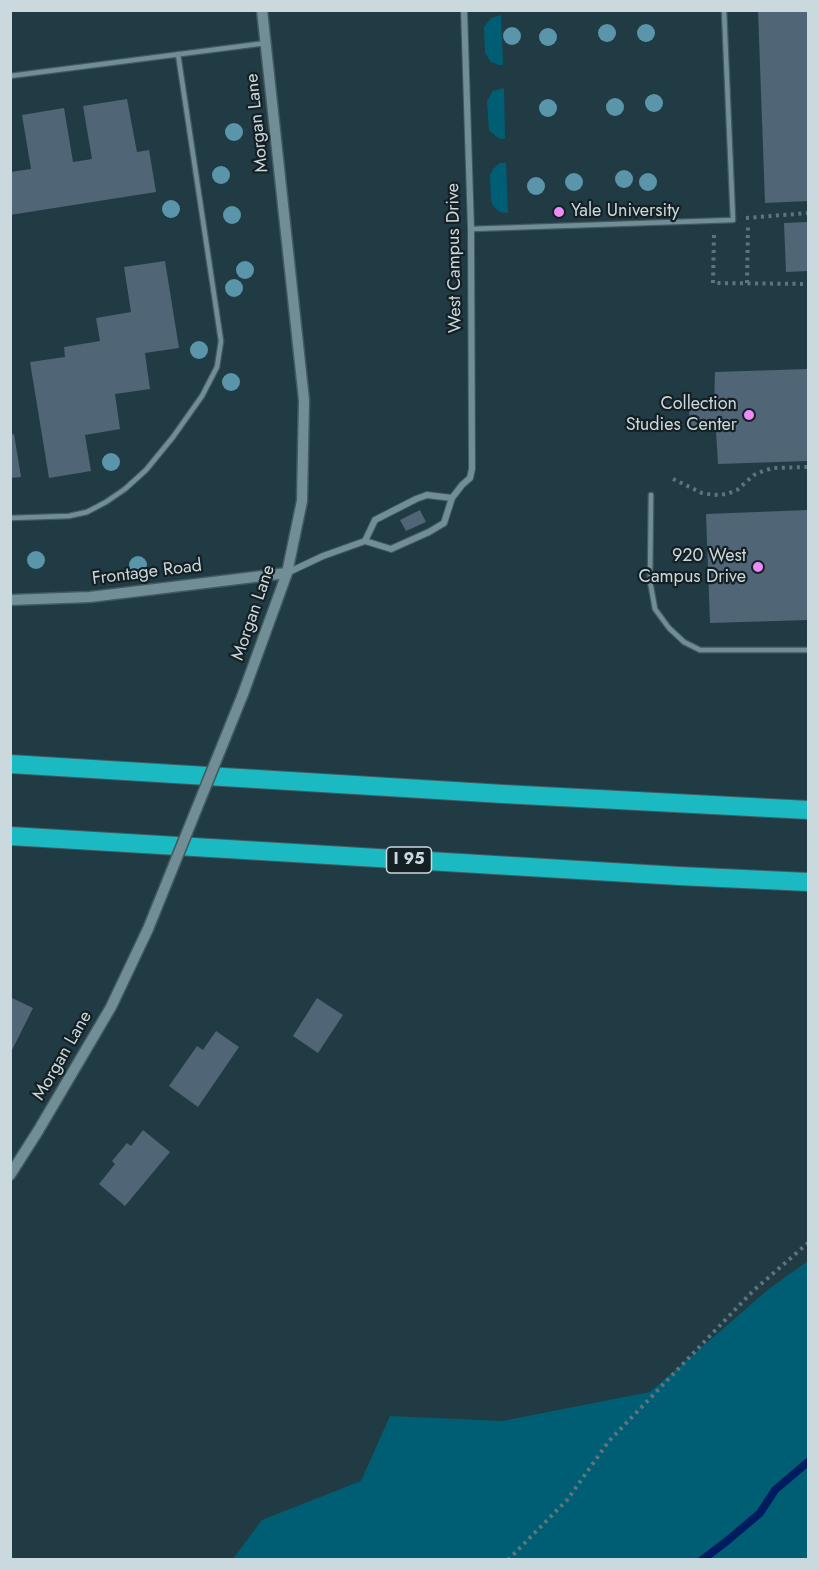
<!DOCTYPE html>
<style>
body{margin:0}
#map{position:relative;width:819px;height:1570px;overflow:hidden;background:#213b44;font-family:Jost,sans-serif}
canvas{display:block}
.frame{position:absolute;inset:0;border:12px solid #cad9de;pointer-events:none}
</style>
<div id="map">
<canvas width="819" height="1570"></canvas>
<div class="frame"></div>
</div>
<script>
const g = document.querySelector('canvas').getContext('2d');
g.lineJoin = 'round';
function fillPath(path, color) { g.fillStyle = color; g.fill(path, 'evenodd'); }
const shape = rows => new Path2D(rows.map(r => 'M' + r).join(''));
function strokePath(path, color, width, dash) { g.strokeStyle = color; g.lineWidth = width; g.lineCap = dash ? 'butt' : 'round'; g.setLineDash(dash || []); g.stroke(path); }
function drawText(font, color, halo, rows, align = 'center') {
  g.font = font + ' Jost,sans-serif'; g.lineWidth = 4.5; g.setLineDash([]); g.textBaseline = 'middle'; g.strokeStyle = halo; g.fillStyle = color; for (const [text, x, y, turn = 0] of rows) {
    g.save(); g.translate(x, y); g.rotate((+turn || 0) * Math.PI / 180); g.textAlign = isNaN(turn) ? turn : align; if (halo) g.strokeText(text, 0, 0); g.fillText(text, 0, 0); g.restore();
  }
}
fillPath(shape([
 [501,15,503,65,499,65,491,62,485,53,484,27,491,18],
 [504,88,505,138,502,139,498,138,489,130,487,101,493,91],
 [500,163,506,163,508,213,500,212,494,207,491,201,490,175,493,169],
 [808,1261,808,1559,233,1559,262,1520,361,1481,390,1416,502,1421,650,1392,770,1288]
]), '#005e74');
strokePath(shape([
 [702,1560,727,1541,760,1513,775,1490,808,1462]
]), '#001c60', 8);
fillPath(shape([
 [758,10,808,10,808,201,765,203],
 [127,99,137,152,149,150,156,192,10,215,10,172,31,169,22,115,64,108,73,162,92,159,83,106],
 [808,222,808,271,786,272,784,223],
 [165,261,179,348,145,353,150,389,115,394,120,429,85,435,91,471,49,478,30,362,65,357,64,347,100,341,96,318,131,312,124,267],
 [808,369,808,461,718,464,716,431,690,430,689,409,714,409,715,372],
 [14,434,21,477,10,478,10,435],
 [420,510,426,522,406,531,400,520],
 [808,510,808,620,710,623,706,514],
 [10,997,33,1008,10,1054],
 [317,998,343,1015,318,1053,293,1036],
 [216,1031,239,1047,198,1107,169,1086,197,1046,203,1050],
 [143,1130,170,1152,125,1206,99,1184,115,1164,112,1161,127,1143,131,1146]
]), '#506575');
const service = shape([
 [10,76,266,43],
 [471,229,733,220,724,10],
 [651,495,650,581,655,609,669,628,684,642,700,650,808,650],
 [10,518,69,516,87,512,106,502,125,489,146,470,173,437,202,396,217,367,221,341,178,54]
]);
const minor = shape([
 [365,541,375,520,416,499,427,495,452,498],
 [287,573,323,556,365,541,391,549,429,532,444,523,452,498,462,485,470,478,472,469,471,229,464,10]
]);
const tertiary = shape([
 [10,600,90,597,287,573],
 [243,694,287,573,302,501,304,400,262,10],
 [10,1175,38,1131,111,1007,148,929]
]);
const motorway = shape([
 [10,764,503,794,808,810],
 [10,836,679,876,808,882]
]);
strokePath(service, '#425960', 7);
strokePath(minor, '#425960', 8);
strokePath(tertiary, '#425960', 13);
strokePath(motorway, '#425960', 20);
strokePath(shape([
 [746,218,808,213],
 [714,235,713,283,808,284],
 [747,283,748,224],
 [673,479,702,493,714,495,727,494,737,490,754,475,763,471,773,468,808,467],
 [508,1560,567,1500,609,1441,753,1291,808,1243]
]), '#5f757d', 4, [3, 4.5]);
strokePath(service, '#718e97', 4.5);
strokePath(minor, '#718e97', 6);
strokePath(tertiary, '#718e97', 10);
strokePath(motorway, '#1bbac2', 18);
const tertiaryBridge = shape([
 [148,929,243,694]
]);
strokePath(tertiaryBridge, '#425960', 13, []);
strokePath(tertiaryBridge, '#718e97', 10);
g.fillStyle = '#5a95a9';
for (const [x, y] of [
 [607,33],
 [646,33],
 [512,36],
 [548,37],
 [654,103],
 [615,107],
 [548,108],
 [234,132],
 [221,175],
 [624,179],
 [574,182],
 [648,182],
 [536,186],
 [171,209],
 [232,215],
 [245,270],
 [234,288],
 [199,350],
 [231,382],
 [111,462],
 [36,560],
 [138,565]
]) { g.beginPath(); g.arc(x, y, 9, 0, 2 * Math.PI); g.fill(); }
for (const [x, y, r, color] of [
 [559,212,6,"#ed8cf9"],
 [749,415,6,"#ed8cf9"],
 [758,567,6,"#ed8cf9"]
]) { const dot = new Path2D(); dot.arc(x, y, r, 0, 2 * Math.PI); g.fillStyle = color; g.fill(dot); strokePath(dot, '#152024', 2); }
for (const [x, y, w] of [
 [409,860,45]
]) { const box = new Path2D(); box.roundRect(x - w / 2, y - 13, w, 26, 4.5); g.fillStyle = '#152024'; g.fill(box); strokePath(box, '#cad9de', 1.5); }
drawText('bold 16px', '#cad9de', null, [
 ["I 95",409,860]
]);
drawText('18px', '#cad9de', '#152024', [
 ["Morgan Lane",258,123,-96],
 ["West Campus Drive",455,258,-91],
 ["Frontage Road",147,573,-7],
 ["Morgan Lane",254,613,-71],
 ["Morgan Lane",63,1056,-60]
]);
drawText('18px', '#cad9de', '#152024', [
 ["Yale University",571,212,"left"],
 ["Collection",737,405],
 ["Studies Center",737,426],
 ["920 West",746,557],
 ["Campus Drive",746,578]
], 'right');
</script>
